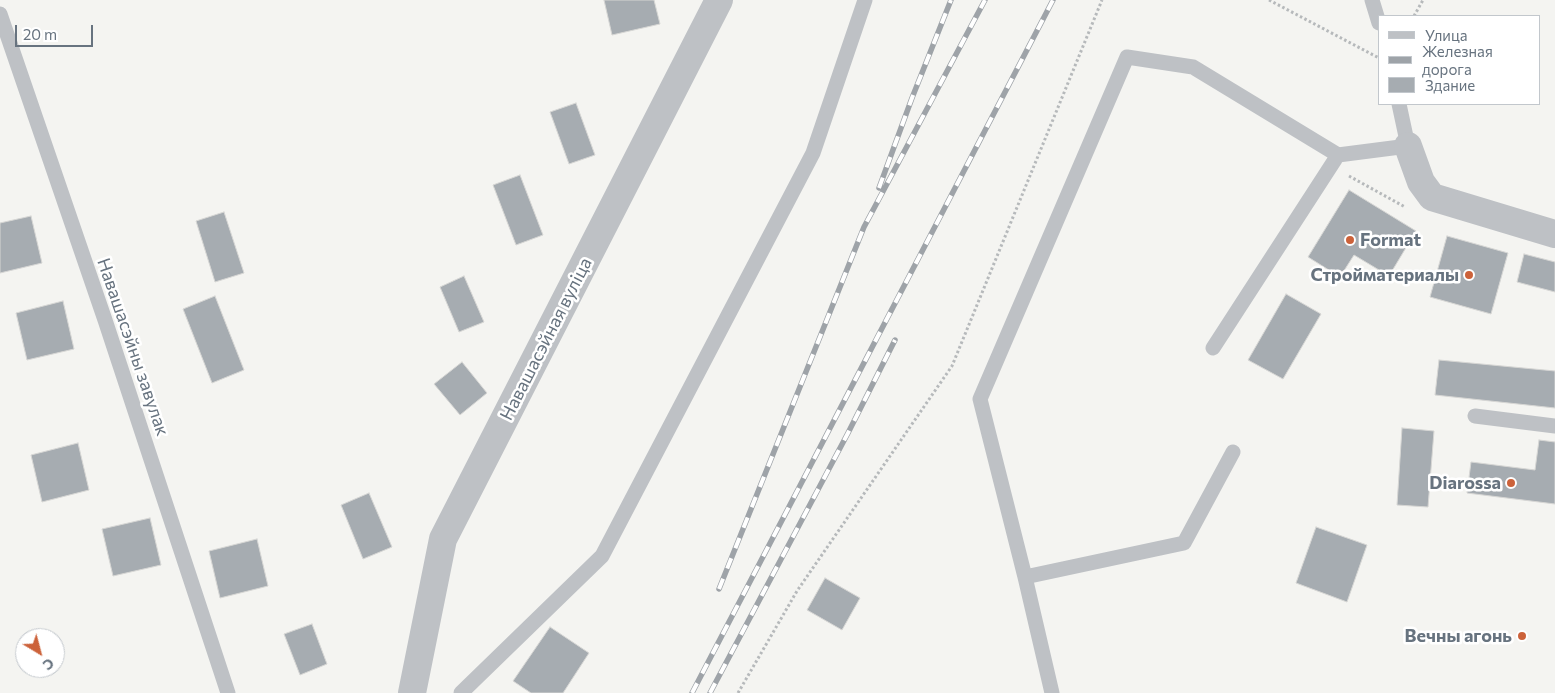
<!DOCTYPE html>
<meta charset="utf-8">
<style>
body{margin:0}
#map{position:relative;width:1555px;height:693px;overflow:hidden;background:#f4f4f1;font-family:Commissioner,sans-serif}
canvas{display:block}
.legend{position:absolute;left:1378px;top:15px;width:162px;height:90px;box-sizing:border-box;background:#fff;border:1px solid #c2c7cc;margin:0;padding:6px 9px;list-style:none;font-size:15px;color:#67737f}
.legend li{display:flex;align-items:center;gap:10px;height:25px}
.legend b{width:25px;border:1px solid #c2c7cc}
.north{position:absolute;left:15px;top:628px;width:50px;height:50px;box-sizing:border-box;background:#fff;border:1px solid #c2c7cc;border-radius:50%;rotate:143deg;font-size:14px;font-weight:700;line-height:20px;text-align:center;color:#67737f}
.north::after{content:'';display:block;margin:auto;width:18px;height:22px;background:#cc623a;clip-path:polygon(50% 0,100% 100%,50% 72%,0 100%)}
.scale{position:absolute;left:15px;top:25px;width:78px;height:22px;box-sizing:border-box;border:2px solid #67737f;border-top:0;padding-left:6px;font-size:15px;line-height:18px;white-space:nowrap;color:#67737f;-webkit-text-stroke:4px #fff;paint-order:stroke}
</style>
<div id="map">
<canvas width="1555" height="693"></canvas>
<ul class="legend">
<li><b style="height:6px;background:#bec1c5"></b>Улица</li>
<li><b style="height:6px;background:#9ea3a8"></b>Железная дорога</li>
<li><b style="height:14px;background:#a6acb1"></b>Здание</li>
</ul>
<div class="north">С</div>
<div class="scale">20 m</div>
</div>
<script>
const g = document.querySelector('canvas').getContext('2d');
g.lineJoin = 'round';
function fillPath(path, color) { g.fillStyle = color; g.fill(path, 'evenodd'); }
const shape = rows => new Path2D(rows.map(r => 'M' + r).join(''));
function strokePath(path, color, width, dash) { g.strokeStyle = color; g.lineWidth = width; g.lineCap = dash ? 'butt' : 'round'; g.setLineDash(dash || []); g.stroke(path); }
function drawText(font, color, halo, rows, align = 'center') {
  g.font = font + ' Commissioner,sans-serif'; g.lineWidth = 5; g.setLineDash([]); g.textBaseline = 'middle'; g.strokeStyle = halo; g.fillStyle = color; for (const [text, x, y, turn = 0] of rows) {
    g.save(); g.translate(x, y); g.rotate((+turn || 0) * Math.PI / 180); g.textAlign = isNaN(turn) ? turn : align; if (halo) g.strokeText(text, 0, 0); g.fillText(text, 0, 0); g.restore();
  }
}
const building = shape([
 [604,0,654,0,660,24,612,35,604,0],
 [576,103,595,155,569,164,550,112,576,103],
 [520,175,543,235,516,245,493,185,520,175],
 [1349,190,1416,231,1389,276,1354,255,1340,277,1308,257,1349,190],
 [224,212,244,273,215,282,196,221,224,212],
 [31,216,42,263,0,273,0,223,31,216],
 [1447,236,1508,253,1491,314,1430,297,1447,236],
 [1524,254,1555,262,1555,292,1517,282,1524,254],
 [464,276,484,322,459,332,440,287,464,276],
 [1286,294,1321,314,1283,379,1248,360,1286,294],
 [215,296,244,370,212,383,183,309,215,296],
 [63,301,74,349,27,360,16,313,63,301],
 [1439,360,1555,371,1555,408,1435,395,1439,360],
 [462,362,487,393,460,415,434,384,462,362],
 [1402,428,1434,431,1428,507,1397,505,1402,428],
 [1539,440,1555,442,1555,504,1467,493,1471,462,1535,470,1539,440],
 [78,443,89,490,42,502,31,455,78,443],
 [369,493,392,547,363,559,341,505,369,493],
 [150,518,161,565,113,576,102,529,150,518],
 [1316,527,1367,545,1347,602,1296,583,1316,527],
 [257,539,268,586,220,598,209,551,257,539],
 [825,578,860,598,842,630,807,610,825,578],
 [312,624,327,664,300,675,284,634,312,624],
 [550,627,589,653,563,693,531,693,513,681,550,627]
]);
fillPath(building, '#a6acb1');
strokePath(building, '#d6d6d4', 1);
strokePath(shape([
 [1269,0,1379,58],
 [1414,16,1423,0],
 [1349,176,1405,207],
 [738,693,797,591,952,366,1102,0]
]), '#b6b9bb', 3, [2.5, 2.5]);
strokePath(shape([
 [1372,0,1379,23],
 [0,14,105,320,228,693],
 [1213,348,1338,155],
 [1475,416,1555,426],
 [1025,577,1184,543,1233,452],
 [461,693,602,556,813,153,865,0],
 [1052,693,1025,577,980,399,1127,57,1193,67,1338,155,1408,146,1399,104]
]), '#bec1c5', 15);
strokePath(shape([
 [1408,146,1421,182,1432,197,1555,234],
 [412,693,443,539,719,0]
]), '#bec1c5', 28);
const rail = shape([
 [879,188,912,98,951,0],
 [719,589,864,227,985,0],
 [692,693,1053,0],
 [710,693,848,433,895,340]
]);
strokePath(rail, '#9ea3a8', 5.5);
strokePath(rail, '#fff', 4, [11]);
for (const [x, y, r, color] of [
 [1350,240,5,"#cc623a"],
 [1469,275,5,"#cc623a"],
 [1511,483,5,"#cc623a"],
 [1522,636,5,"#cc623a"]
]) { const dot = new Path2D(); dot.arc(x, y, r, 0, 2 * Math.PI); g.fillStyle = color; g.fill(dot); strokePath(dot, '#fff', 2); }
drawText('bold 18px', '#67737f', '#fff', [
 ["Format",1360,240,"left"],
 ["Стройматериалы",1459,275],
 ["Diarossa",1501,483],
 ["Вечны агонь",1512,636]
], 'right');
drawText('18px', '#67737f', '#fff', [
 ["Навашасэйная вуліца",546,339,-63],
 ["Навашасэйны завулак",133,347,71]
]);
</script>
